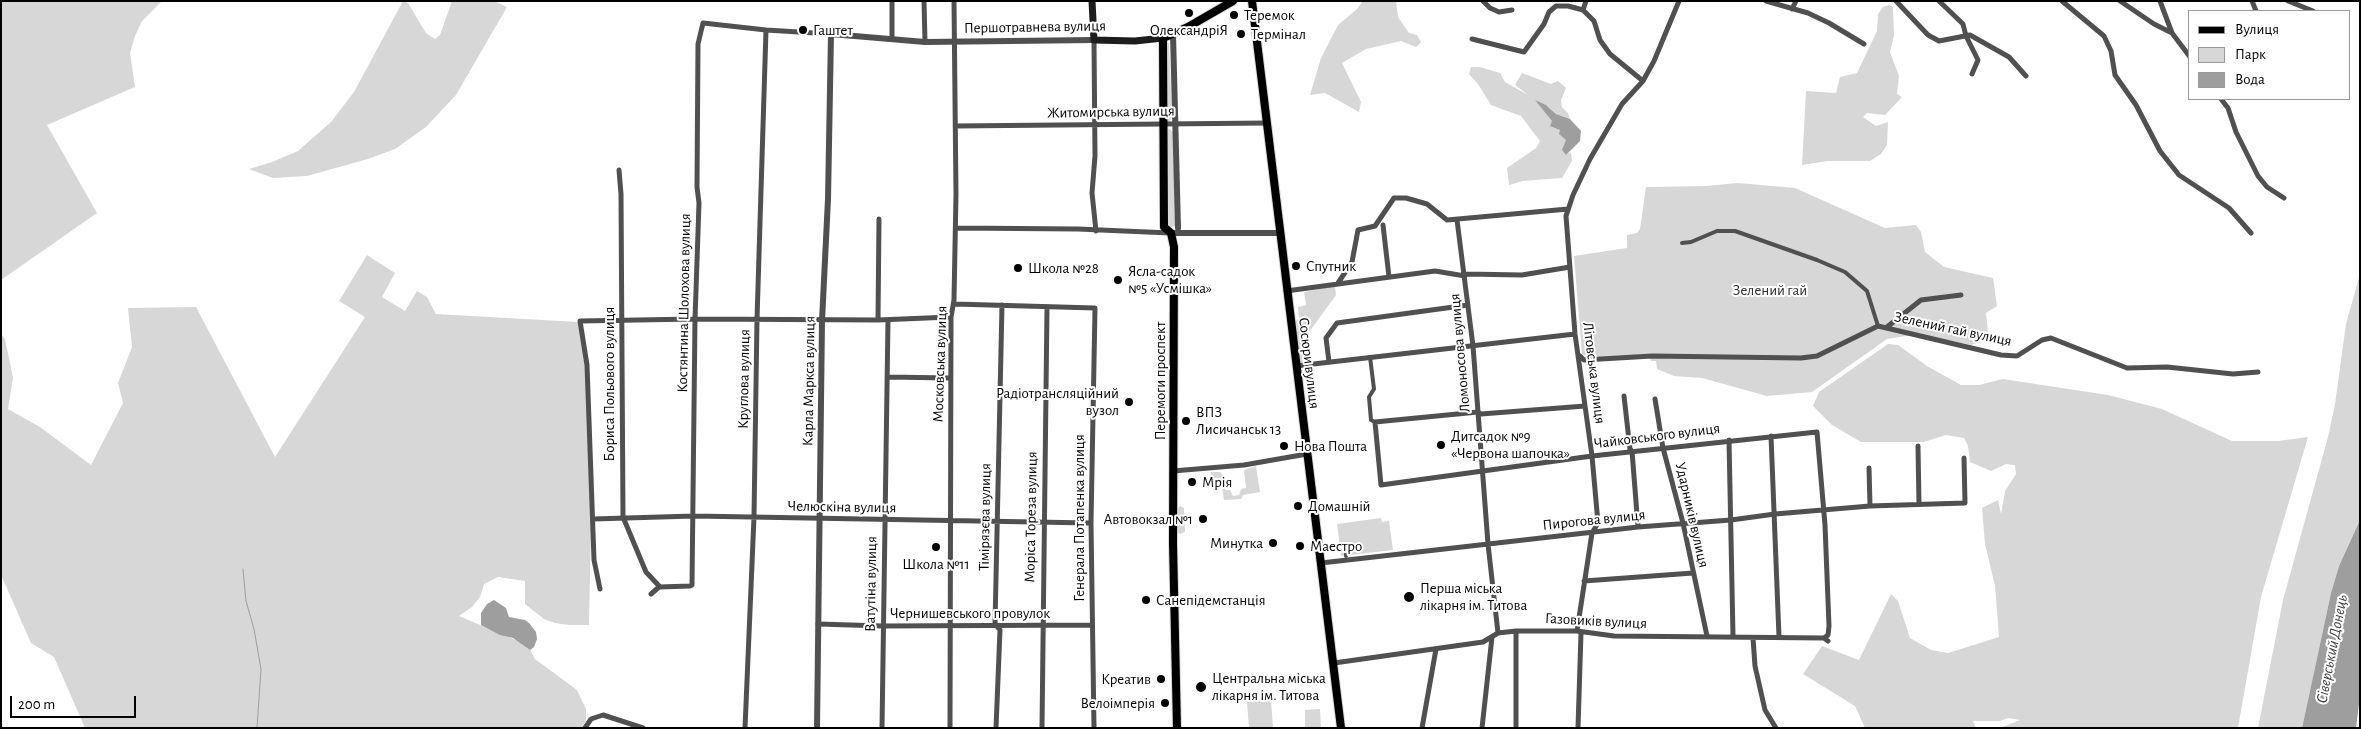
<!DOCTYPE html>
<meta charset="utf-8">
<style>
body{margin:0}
#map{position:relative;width:2361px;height:729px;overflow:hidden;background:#fff;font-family:"Alegreya Sans",sans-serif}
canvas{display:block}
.frame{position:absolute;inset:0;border:2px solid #000;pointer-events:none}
.legend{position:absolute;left:2188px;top:10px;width:162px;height:90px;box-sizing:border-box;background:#fff;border:1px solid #999;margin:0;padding:6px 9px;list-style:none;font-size:15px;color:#000}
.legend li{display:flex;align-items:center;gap:10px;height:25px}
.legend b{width:25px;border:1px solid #999}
.scale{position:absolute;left:10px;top:696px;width:126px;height:22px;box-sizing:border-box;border:2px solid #000;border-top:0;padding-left:6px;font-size:15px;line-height:18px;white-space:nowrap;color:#000;-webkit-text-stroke:4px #fff;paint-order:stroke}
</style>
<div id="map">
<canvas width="2361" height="729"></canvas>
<div class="frame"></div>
<ul class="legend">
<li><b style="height:6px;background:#000"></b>Вулиця</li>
<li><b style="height:14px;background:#d7d7d7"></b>Парк</li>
<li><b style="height:14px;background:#9e9e9e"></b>Вода</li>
</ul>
<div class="scale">200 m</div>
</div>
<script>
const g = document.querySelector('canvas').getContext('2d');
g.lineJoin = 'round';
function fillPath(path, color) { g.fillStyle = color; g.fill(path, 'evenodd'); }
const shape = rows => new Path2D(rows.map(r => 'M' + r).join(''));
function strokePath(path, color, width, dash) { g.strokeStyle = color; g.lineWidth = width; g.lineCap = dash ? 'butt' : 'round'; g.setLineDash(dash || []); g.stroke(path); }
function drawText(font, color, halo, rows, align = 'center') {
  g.font = font + ' "Alegreya Sans",sans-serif'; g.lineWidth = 4; g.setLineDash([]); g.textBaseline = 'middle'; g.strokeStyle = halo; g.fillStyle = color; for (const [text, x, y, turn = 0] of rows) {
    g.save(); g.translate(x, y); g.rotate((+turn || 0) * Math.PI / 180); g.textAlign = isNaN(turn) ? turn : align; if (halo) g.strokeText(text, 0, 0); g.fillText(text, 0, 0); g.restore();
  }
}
fillPath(shape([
 [1,1,162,1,142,21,135,36,130,53,135,87,47,125,97,213,1,280],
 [403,1,408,3,426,33,435,39,440,35,452,1,494,1,507,7,456,95,426,127,395,149,368,159,307,176,273,178,249,169,272,162,298,151,331,122,354,92],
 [1363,1,1396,1,1398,17,1409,33,1417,35,1421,42,1416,47,1401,41,1366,49,1342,63,1361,102,1359,112,1325,93,1310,95,1321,58,1338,25,1357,9],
 [1889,5,1893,7,1894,36,1890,52,1899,76,1897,94,1902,97,1885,115,1867,113,1863,117,1876,126,1888,122,1887,145,1881,154,1870,161,1827,161,1802,165,1806,91,1836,93,1840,77,1857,73,1877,31,1878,14,1883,7],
 [1166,41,1169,43,1172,117,1169,122,1167,122],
 [1471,67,1480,67,1500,73,1505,82,1528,95,1515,85,1522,73,1551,84,1558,81,1566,88,1561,100,1562,107,1568,113,1570,119,1556,114,1547,105,1566,140,1566,155,1571,152,1572,161,1562,178,1523,181,1509,185,1507,168,1536,148,1540,141,1521,116,1491,105,1478,84,1469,74],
 [1168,128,1173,132,1175,222,1175,226,1169,228,1167,227,1166,129],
 [1738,183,1795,188,1885,228,1916,225,1921,232,1925,252,1944,267,1993,278,1997,306,1986,313,1989,340,1971,345,1920,334,1887,339,1812,392,1767,396,1702,378,1674,376,1657,369,1656,361,1651,361,1649,354,1590,358,1582,354,1574,256,1627,248,1627,235,1637,233,1640,229,1646,187,1706,186],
 [367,255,395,273,382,297,405,311,417,291,427,297,436,314,578,322,586,365,591,520,589,625,569,625,555,623,544,619,525,604,525,581,498,577,484,584,480,597,472,607,459,616,518,641,530,650,535,659,577,690,586,709,586,720,582,728,85,728,54,657,31,643,1,575,1,334,5,339,13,378,8,409,40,427,91,465,123,403,118,383,132,347,128,308,196,307,275,457,365,317,339,301],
 [2360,274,2360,520,2339,566,2331,593,2302,728,2258,728,2283,600,2328,437,2335,404,2346,324],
 [1335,286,1336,295,1309,332,1311,362,1300,363,1295,320,1299,319,1298,307,1306,305,1304,292],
 [1888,344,1898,345,1927,366,1961,385,1979,385,2003,379,2108,395,2162,409,2232,441,2278,441,2308,437,2261,597,2238,728,2000,728,2020,720,2008,718,2000,721,1973,721,1976,728,1865,728,1855,706,1803,674,1822,646,1859,660,1891,594,1898,601,1910,638,1931,650,1948,653,1999,637,1995,586,1985,544,1982,508,1998,500,2001,514,2005,491,2016,474,2015,465,2006,464,1991,471,1970,462,1968,446,1964,438,1946,435,1924,442,1861,442,1832,425,1813,406,1819,392],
 [1256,466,1260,492,1243,495,1241,499,1224,500,1221,478,1211,478,1211,472,1220,472,1224,476,1225,490,1230,490,1233,496,1239,495,1241,489,1246,488,1244,470],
 [1180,506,1184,508,1185,532,1180,534,1178,533,1178,508],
 [1381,518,1382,522,1389,521,1393,550,1341,556,1337,524],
 [1271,700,1273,728,1249,728,1247,702],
 [1320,709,1321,728,1305,728,1305,710]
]), '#d7d7d7');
fillPath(shape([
 [1535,100,1546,105,1556,114,1570,119,1581,131,1580,141,1566,155,1562,150,1566,140,1559,134,1560,130,1550,126,1552,121],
 [2360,520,2360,696,2356,728,2302,728,2331,593,2339,566],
 [494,600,506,608,509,617,525,620,529,623,536,632,537,639,534,647,530,650,513,638,500,635,481,625,481,613,487,604]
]), '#9e9e9e');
strokePath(shape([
 [243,569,246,601,254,629,261,669,257,728]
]), '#9e9e9e', 1);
const primary = shape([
 [1252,1,1341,728],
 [1177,728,1173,543,1174,247,1171,233,1164,227,1163,38,1188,27,1233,1]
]);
strokePath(primary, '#dbdbdb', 10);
strokePath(shape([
 [1682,243,1691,242,1717,231,1735,231,1817,260,1845,272,1867,291,1878,326],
 [1370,357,1374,389,1369,397,1371,420,1375,422],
 [1346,554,1346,556]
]), '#505050', 4);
strokePath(shape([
 [924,1,925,42],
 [1483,1,1490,8,1499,12,1512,10],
 [1766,1,1808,13,1829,23,1864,44],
 [1896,1,1928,35,1939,41,1970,35,2009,57,2026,76],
 [1939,1,1963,24,1966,36,1978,60,1972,74],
 [2062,1,2104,36,2111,51,2115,75,2136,105,2160,151,2179,175,2229,208,2251,233],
 [2120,1,2154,24,2172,33,2190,57],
 [2160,1,2172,33],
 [2252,1,2256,11],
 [2288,1,2313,11],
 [1792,9,1796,1],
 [1583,10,1586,1],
 [892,39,892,1],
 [1472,39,1524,52,1544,24,1549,12,1556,6,1568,6,1583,10,1594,21,1600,40,1610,54,1643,81],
 [1094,40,1095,156,1092,193,1096,231],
 [2221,99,2228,108,2236,132,2258,176,2267,187,2284,198],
 [955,126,1267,123],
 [619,170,621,194,623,517,646,572,660,587],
 [1457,220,1473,346,1488,544,1498,633],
 [1383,225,1389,277],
 [956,228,1078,229,1170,233],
 [1465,274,1522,275,1570,267],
 [1338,283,1352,262,1358,230,1375,226,1394,198,1406,198,1427,204,1447,220,1568,209],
 [1286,291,1435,271,1465,276],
 [954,304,1095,308,1091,523,1094,728],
 [878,320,879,219],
 [1887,327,1921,300,1961,295],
 [1580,356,1584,360,1652,356,1801,358,1817,356,1878,326,2001,355,2017,356,2042,340,2051,338,2127,368,2167,367,2233,374,2258,372],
 [1329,362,1326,338,1337,323,1468,305],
 [1296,366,1575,334],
 [887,377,950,378],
 [1624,396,1630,449,1632,451,1638,527],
 [1655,399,1663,448,1683,523,1707,636],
 [1585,406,1481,414,1478,412,1375,422,1381,485,1592,456,1817,432,1825,525,1829,626,1828,635,1824,638],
 [1771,436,1779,637],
 [1729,440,1733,636],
 [1918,446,1919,504],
 [1869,468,1870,506],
 [1173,471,1244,465,1307,454],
 [593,519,694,516,1091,523],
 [1321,563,1638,527,1731,520,1775,514,1870,506,1965,503,1964,458],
 [1584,581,1693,573],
 [600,589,594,560,587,365,580,321,695,319,878,320,951,317],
 [651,594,659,587,690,586,692,585,695,319,699,203,697,187,698,44,703,23,766,30,831,34],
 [818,624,883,626,1092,625],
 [1577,631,1592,533,1598,523,1592,456,1575,334,1566,216,1573,195,1590,159,1622,104,1643,81,1654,61,1679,1],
 [1753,638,1755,666,1765,710,1776,728],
 [1334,663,1483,642,1498,633,1516,631,1577,631,1614,636,1824,638,1828,641],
 [585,728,591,719,603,715,643,728],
 [745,728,754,517,757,319,766,30],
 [882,728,888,320],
 [950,728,951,317,954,300,956,194,954,1],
 [996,728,1000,630,995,624,1002,305],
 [1042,728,1047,307],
 [1422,728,1436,649],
 [1482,728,1492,637],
 [1516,728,1516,631],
 [1578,728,1581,633]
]), '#505050', 5);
strokePath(shape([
 [1173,34,1178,228],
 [1171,233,1280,233],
 [817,728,822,321,828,199,831,34,925,42,1094,40]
]), '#505050', 6);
strokePath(shape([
 [1092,1,1094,40,1135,41,1163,38]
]), '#1d1d1d', 7);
strokePath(primary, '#000', 8);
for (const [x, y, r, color] of [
 [1189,13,5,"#000"],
 [1234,15,5,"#000"],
 [803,30,5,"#000"],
 [1241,34,5,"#000"],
 [1296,266,5,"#000"],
 [1018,268,5,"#000"],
 [1118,280,5,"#000"],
 [1129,402,5,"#000"],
 [1186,421,5,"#000"],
 [1441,445,5,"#000"],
 [1284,446,5,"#000"],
 [1192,482,5,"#000"],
 [1298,506,5,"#000"],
 [1203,519,5,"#000"],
 [1273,543,5,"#000"],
 [1300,546,5,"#000"],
 [936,547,5,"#000"],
 [1409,597,6,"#000"],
 [1146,600,5,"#000"],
 [1161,679,5,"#000"],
 [1201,687,6,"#000"],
 [1165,703,5,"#000"]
]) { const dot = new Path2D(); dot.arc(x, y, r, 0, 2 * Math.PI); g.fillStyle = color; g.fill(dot); strokePath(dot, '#fff', 2); }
drawText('15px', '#000', '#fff', [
 ["Теремок",1244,15],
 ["Гаштет",813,30],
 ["ОлександріЯ",1189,30,"center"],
 ["Термінал",1251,34],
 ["Спутник",1306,266],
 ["Школа №28",1028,268],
 ["Ясла-садок",1128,271],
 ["№5 «Усмішка»",1128,288],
 ["Радіотрансляційний",1119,393,"right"],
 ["вузол",1119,410,"right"],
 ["ВПЗ",1196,412],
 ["Лисичанськ 13",1196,429],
 ["Дитсадок №9",1451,436],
 ["«Червона шапочка»",1451,453],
 ["Нова Пошта",1294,446],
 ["Мрія",1202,482],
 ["Домашній",1308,506],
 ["Автовокзал №1",1193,519,"right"],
 ["Минутка",1263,543,"right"],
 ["Маестро",1310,546],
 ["Школа №11",936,564,"center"],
 ["Перша міська",1420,588],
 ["лікарня ім. Титова",1420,605],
 ["Санепідемстанція",1156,600],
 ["Центральна міська",1212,678],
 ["лікарня ім. Титова",1212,695],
 ["Креатив",1151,679,"right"],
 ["Велоімперія",1155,703,"right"]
], 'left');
drawText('15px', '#000', '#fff', [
 ["Першотравнева вулиця",1035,27,-1],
 ["Житомирська вулиця",1111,112,-1],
 ["Костянтина Шолохова вулиця",684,303,-89],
 ["Зелений гай вулиця",1953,329,12],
 ["Ломоносова вулиця",1460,353,-95],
 ["Сосюри вулиця",1309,363,83],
 ["Московська вулиця",940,364,-88],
 ["Літовська вулиця",1594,373,83],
 ["Круглова вулиця",744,379,-89],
 ["Карла Маркса вулиця",809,381,-89],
 ["Перемоги проспект",1160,381,-90],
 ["Бориса Польового вулиця",609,384,-90],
 ["Чайковського вулиця",1657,436,-7],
 ["Челюскіна вулиця",842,507,1],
 ["Ударників вулиця",1692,515,77],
 ["Тімірязєва вулиця",985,517,-89],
 ["Моріса Тореза вулиця",1031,517,-89],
 ["Генерала Потапенка вулиця",1079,518,-90],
 ["Пирогова вулиця",1594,520,-6],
 ["Ватутіна вулиця",871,584,-89],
 ["Чернишевського провулок",970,613],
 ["Газовиків вулиця",1596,621,3]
]);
drawText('15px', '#2e2e2e', '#fff', [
 ["Зелений гай",1770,290]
]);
drawText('italic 16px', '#3f3f3f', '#fff', [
 ["Сіверський Донець",2332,649,-79]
]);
</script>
